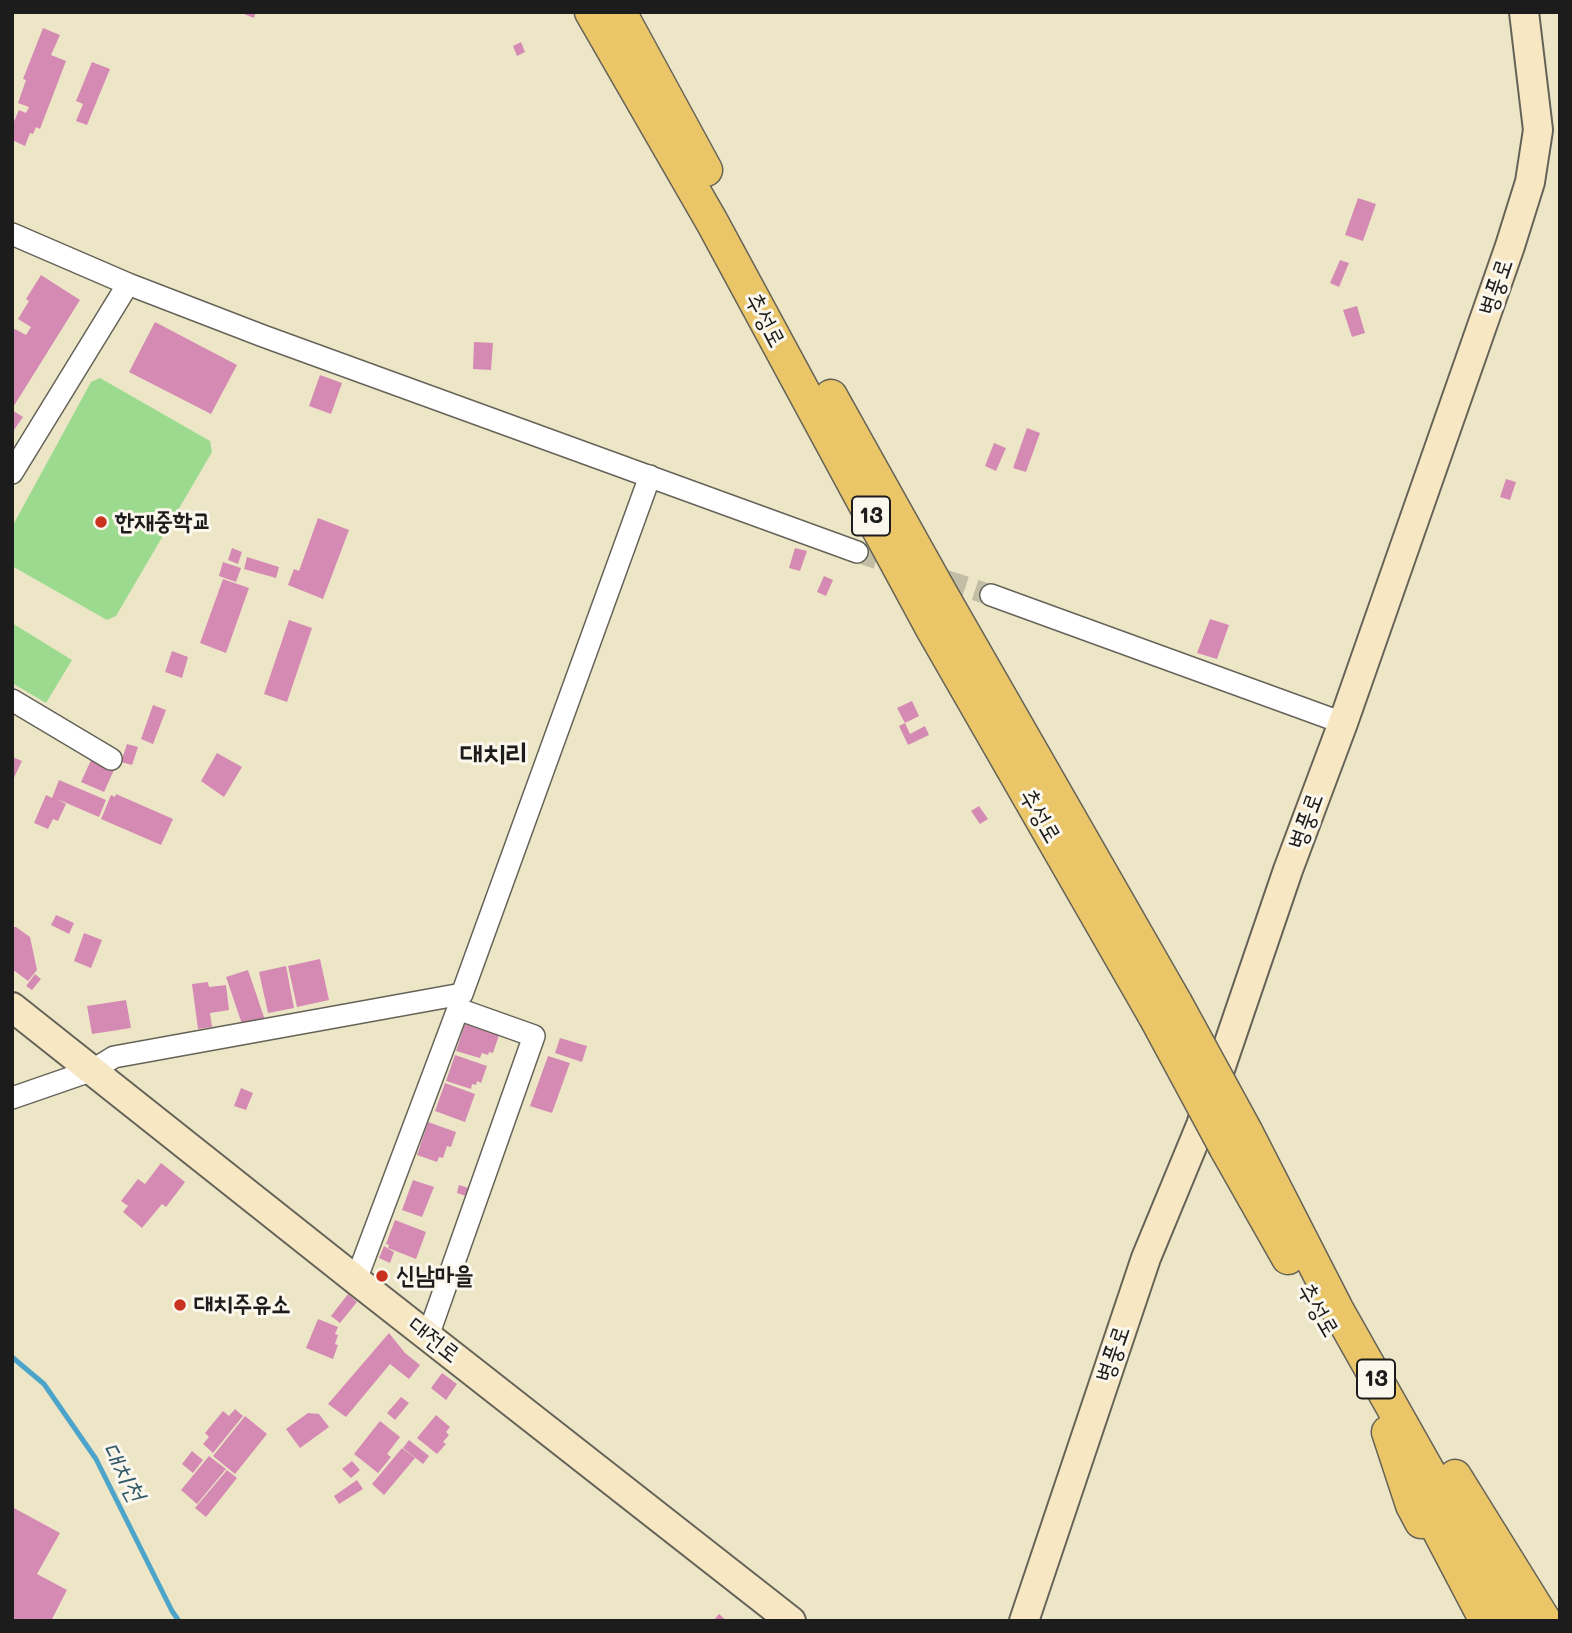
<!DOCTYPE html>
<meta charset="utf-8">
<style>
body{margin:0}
#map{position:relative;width:1572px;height:1633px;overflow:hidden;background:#ece6c7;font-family:Mali,sans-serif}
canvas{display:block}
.frame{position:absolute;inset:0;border:14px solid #1c1c1c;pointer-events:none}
</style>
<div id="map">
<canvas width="1572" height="1633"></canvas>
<div class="frame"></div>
</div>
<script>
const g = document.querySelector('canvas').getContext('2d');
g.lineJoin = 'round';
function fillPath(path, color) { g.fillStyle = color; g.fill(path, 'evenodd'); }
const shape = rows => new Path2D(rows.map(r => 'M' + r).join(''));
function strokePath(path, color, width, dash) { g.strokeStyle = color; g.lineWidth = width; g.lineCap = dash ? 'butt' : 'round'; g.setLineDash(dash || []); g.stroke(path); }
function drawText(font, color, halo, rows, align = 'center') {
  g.font = font + ' Mali,"Poor Story",sans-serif'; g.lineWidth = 6; g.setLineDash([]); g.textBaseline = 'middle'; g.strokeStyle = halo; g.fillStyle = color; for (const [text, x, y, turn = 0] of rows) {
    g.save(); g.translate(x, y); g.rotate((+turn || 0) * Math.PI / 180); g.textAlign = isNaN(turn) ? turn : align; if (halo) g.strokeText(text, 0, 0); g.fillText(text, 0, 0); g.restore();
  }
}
fillPath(shape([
 [100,378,210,441,212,452,116,616,107,620,12,566,12,527,91,382],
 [12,623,72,660,46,703,12,683]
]), '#9cda8f');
strokePath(shape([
 [12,1357,44,1384,96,1459,172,1611,179,1621]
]), '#4da4ca', 5);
fillPath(shape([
 [239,12,256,12,254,18],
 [43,28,60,35,51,55,66,61,40,129,36,127,33,134,30,133,25,146,12,140,12,126,19,110,26,113,29,107,18,103,26,80,23,79],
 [521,42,525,52,517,56,513,46],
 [92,62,110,69,87,125,76,121,83,104,76,101],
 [1358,198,1376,204,1363,241,1345,235],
 [1340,260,1349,263,1339,287,1330,283],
 [41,275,80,300,12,409,12,333,15,329,26,335,31,327,18,319,29,301,26,299],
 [1357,306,1365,333,1352,337,1343,310],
 [155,322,237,365,211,414,129,372],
 [474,342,493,343,491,370,473,369],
 [320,375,342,383,331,414,309,406],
 [12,410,23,417,12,433],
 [1027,428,1040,433,1026,472,1013,468],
 [994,443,1006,448,996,471,985,466],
 [1506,479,1516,482,1510,500,1500,497],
 [318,518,349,530,323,599,288,585,294,569,299,571],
 [232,548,242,552,238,564,228,560],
 [795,548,807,551,800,571,789,568],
 [247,557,279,567,276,578,244,569],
 [223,562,241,568,236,582,219,576],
 [824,576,833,580,826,596,817,592],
 [223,579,249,588,226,653,200,643],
 [1210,619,1229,625,1217,659,1197,653],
 [289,620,312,628,287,702,264,694],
 [172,651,188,657,182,678,165,672],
 [912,701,919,716,905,723,897,708],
 [153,705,166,710,153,744,141,739],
 [905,723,910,734,925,726,929,735,908,745,899,726],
 [127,744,138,747,132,765,121,762],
 [217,753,242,767,224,797,201,781],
 [12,757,22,761,12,782],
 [91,760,114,770,104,792,81,782],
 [59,780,106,800,99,817,57,799,66,804,58,821,53,819,48,829,34,823,46,795,52,798],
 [116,794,173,819,161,845,101,819,111,795,115,797],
 [979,806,988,819,980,824,971,811],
 [56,915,74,923,69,934,51,925],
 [12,927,16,927,30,937,37,970,28,981,12,969],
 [84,933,102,940,91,968,74,961],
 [320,959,329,1000,297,1007,288,966],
 [286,966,294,1008,268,1013,259,972],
 [248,970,265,1020,243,1027,226,977],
 [35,974,41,979,32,990,26,986],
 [208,982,209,987,226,985,229,1010,210,1013,212,1027,198,1029,192,984],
 [126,1000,131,1028,92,1034,87,1006],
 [465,1024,499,1035,493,1053,489,1052,488,1055,482,1053,480,1058,456,1051],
 [560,1038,587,1046,582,1062,555,1053],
 [455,1055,487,1066,481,1083,477,1081,476,1085,472,1084,471,1089,446,1081],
 [548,1056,570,1063,552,1113,530,1106],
 [445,1083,475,1094,465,1122,435,1111],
 [241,1088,253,1093,246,1110,234,1106],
 [428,1122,456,1132,451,1147,447,1146,443,1158,439,1157,437,1162,417,1155],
 [161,1163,185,1182,166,1207,162,1204,142,1228,123,1212,128,1206,121,1201,138,1179,145,1184],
 [413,1180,434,1187,422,1217,402,1210],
 [459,1185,475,1190,472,1198,457,1193],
 [395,1220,426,1232,416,1259,388,1248,389,1245,386,1244],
 [384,1246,394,1252,390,1263,379,1258],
 [348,1294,357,1302,340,1323,331,1316],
 [318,1319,338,1327,335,1334,338,1335,335,1344,338,1345,333,1359,306,1348],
 [389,1333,405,1353,420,1365,409,1379,390,1364,346,1417,328,1404],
 [442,1373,457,1384,446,1400,431,1388],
 [401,1397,409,1403,395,1420,387,1413],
 [235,1409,243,1416,213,1453,203,1444,209,1437,205,1433,223,1411,229,1416],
 [308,1413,319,1414,329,1427,300,1448,286,1429],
 [436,1415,450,1427,446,1432,449,1435,443,1442,446,1444,437,1454,417,1438],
 [245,1416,267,1434,235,1474,213,1456],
 [380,1421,400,1437,387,1454,391,1457,378,1473,354,1454],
 [409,1440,429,1456,423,1464,403,1448],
 [402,1448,415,1458,384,1495,372,1484],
 [192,1451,203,1460,193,1473,182,1464],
 [209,1456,226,1469,197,1504,181,1490],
 [352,1461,360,1470,351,1478,342,1469],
 [227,1470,237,1478,206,1517,195,1508],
 [357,1480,363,1489,339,1504,334,1496],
 [12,1507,60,1533,37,1574,67,1590,51,1621,12,1621],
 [719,1614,727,1621,713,1621]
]), '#d58ab4');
strokePath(shape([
 [857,552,991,595]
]), '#c2bea5', 21, [21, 10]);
const street = shape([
 [12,234,128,284,263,336,857,552],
 [12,473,128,284],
 [991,595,1343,723],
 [12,700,111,759],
 [12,1098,93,1070,114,1057,462,994,650,476],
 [356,1280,458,1009,534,1036,428,1336]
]);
const secondary = shape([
 [12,1007,356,1280,791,1621],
 [1024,1621,1146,1258,1201,1125,1288,870,1343,723,1510,246,1530,182,1538,130,1524,12]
]);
const primary = shape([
 [591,12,712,222,931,627,1155,1017],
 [620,12,706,170],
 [831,396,941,593,1176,1003],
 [1247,1133,1337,1309,1513,1621],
 [1225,1147,1288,1258],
 [1388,1432,1412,1505,1421,1522],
 [1455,1476,1545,1621],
 [1422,1499,1486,1621]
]);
strokePath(street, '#656358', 24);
strokePath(secondary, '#656358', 32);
strokePath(primary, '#656358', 35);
strokePath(street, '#fff', 21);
strokePath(secondary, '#f7e8c3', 28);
strokePath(primary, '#ebc669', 32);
const primaryBridge = shape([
 [1176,1003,1247,1133],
 [1155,1017,1225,1147]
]);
strokePath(primaryBridge, '#656358', 35, []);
strokePath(primaryBridge, '#ebc669', 32);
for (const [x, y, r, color] of [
 [101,522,7,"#c8321e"],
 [382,1276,7,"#c8321e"],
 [180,1305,7,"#c8321e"]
]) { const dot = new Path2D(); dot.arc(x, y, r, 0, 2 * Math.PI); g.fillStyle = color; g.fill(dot); strokePath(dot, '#fbf7ec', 2.5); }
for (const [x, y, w] of [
 [871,516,38],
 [1376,1379,38]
]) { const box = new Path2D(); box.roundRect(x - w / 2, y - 19.5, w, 39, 5); g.fillStyle = '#fbf7ec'; g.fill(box); strokePath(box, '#1c1c1c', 2); }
drawText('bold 23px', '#1c1c1c', null, [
 ["13",871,516],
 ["13",1376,1379]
]);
drawText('24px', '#1c1c1c', '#fbf7ec', [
 ["병풍로",1496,287,-71],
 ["추성로",765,320,62],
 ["추성로",1040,816,60],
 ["병풍로",1306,821,-70],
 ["추성로",1318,1310,60],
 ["대전로",434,1340,38],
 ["병풍로",1113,1354,-71]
]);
drawText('bold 24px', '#1c1c1c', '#fbf7ec', [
 ["한재중학교",115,522],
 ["신남마을",396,1276],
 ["대치주유소",194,1305]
], 'left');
drawText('italic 26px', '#32596a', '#fbf7ec', [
 ["대치천",123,1472,61]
]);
drawText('bold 28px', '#1c1c1c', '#fbf7ec', [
 ["대치리",494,754]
]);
</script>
